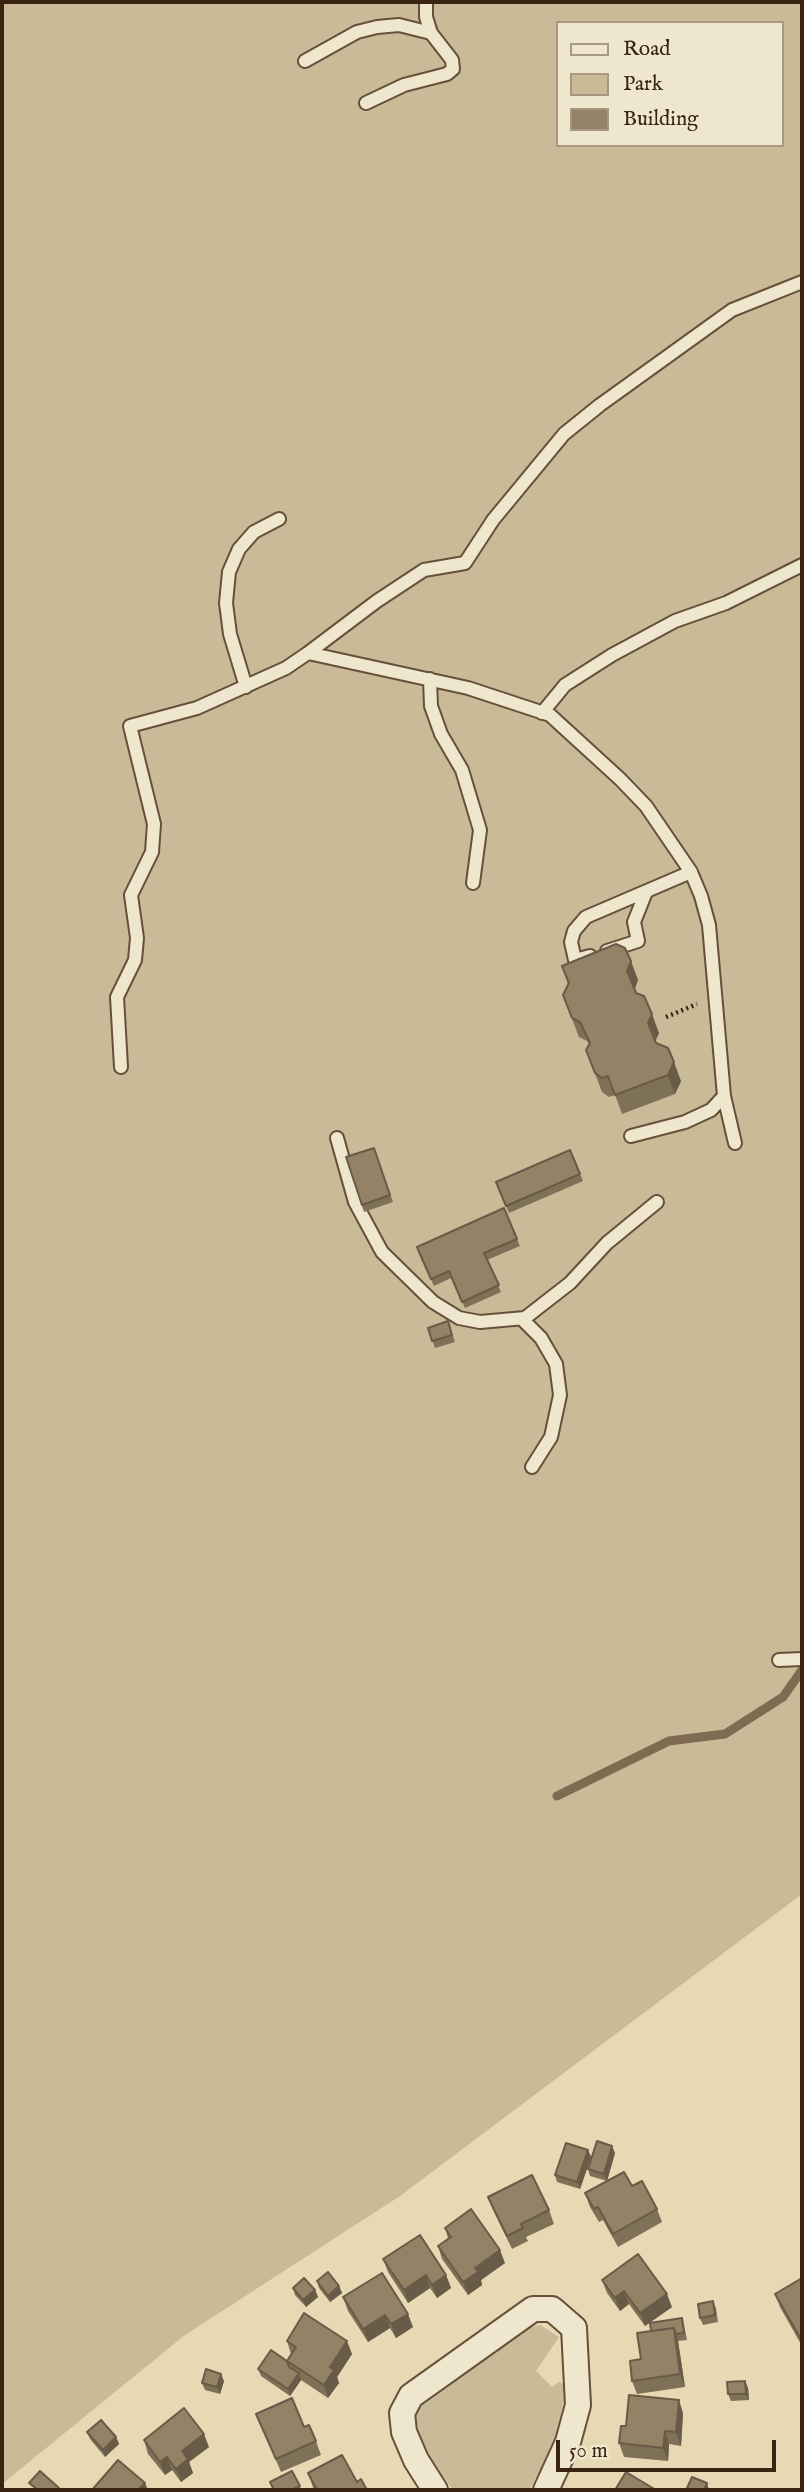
<!DOCTYPE html>
<style>
body{margin:0}
#map{position:relative;width:804px;height:2492px;overflow:hidden;background:#e6d9b4;font-family:"IM FELL English",serif}
canvas{display:block}
.frame{position:absolute;inset:0;border:4px solid #3b2312;pointer-events:none}
.legend{position:absolute;left:556px;top:21px;width:228px;height:126px;box-sizing:border-box;background:#efe6ce;border:2px solid #a79883;margin:0;padding:9px 12px;list-style:none;font-size:21px;color:#3b2312}
.legend li{display:flex;align-items:center;gap:14px;height:35px}
.legend b{width:35px;border:2px solid #a79883}
.scale{position:absolute;left:556px;top:2440px;width:220px;height:32px;box-sizing:border-box;border:4px solid #3b2312;border-top:0;padding-left:9px;font-size:21px;line-height:24px;white-space:nowrap;color:#3b2312;-webkit-text-stroke:5px #efe6ce;paint-order:stroke}
</style>
<div id="map">
<canvas width="804" height="2492"></canvas>
<div class="frame"></div>
<ul class="legend">
<li><b style="height:9px;background:#efe6ce"></b>Road</li>
<li><b style="height:19px;background:#c9ba98"></b>Park</li>
<li><b style="height:19px;background:#948266"></b>Building</li>
</ul>
<div class="scale">50 m</div>
</div>
<script>
const g = document.querySelector('canvas').getContext('2d');
g.lineJoin = 'round';
function fillPath(path, color) { g.fillStyle = color; g.fill(path, 'evenodd'); }
const shape = rows => new Path2D(rows.map(r => 'M' + r).join(''));
function strokePath(path, color, width, dash) { g.strokeStyle = color; g.lineWidth = width; g.lineCap = dash ? 'butt' : 'round'; g.setLineDash(dash || []); g.stroke(path); }
fillPath(shape([
 [2,2,802,2,802,1894,400,2196,185,2335,2,2484],
 [557,23,781,23,781,145,557,145],
 [540,2325,559,2337,536,2371,552,2387,559,2382,564,2384,564,2400,552,2448,529,2490,453,2490,421,2445,414,2418,418,2409,530,2327]
]), '#c9ba98');
strokePath(shape([
 [557,1796,669,1741,725,1734,783,1697,802,1670]
]), '#7f6b52', 9);
const lane = shape([
 [426,2,426,17,431,33],
 [305,61,357,32,377,27,399,25,431,33,452,60,453,69,447,74,404,85,366,103],
 [308,653,377,601,424,570,465,563,493,520,564,434,600,405,732,310,802,282],
 [430,679,431,706,441,734,462,770,480,830,473,883],
 [246,687,230,634,226,603,229,572,239,549,254,532,279,519],
 [542,713,565,685,612,655,675,621,726,603,802,565],
 [607,951,638,941,634,922,646,892],
 [590,956,575,960,571,942,574,931,586,917,691,872],
 [121,1067,117,997,135,960,137,938,131,895,152,852,154,824,130,726,197,708,286,668,308,653,468,688,550,715,620,779,646,806,691,872,701,896,709,925,724,1096,735,1143],
 [631,1136,685,1122,711,1110,724,1096],
 [337,1138,355,1202,382,1252,433,1302,459,1318,480,1322,525,1318,570,1283,607,1243,657,1202],
 [522,1319,541,1338,556,1364,560,1395,551,1437,532,1467],
 [779,1660,802,1659]
]);
const street = shape([
 [435,2490,416,2460,404,2432,402,2413,411,2396,533,2309,552,2309,574,2328,578,2405,568,2442,546,2490]
]);
strokePath(lane, '#66503a', 16);
strokePath(street, '#66503a', 28);
strokePath(shape([
 [666,1017,697,1004]
]), '#3b2312', 4.5, [2, 3.5]);
strokePath(lane, '#efe6ce', 12);
strokePath(street, '#efe6ce', 24);
fillPath(shape([
 [562,966,638,980,635,989,659,1033,655,1041,681,1081,675,1094,622,1114,615,1095,609,1097,602,1092,586,1050,589,1044,587,1041,579,1037,563,995,568,984],
 [374,1148,393,1202,364,1212,346,1157],
 [570,1150,583,1181,509,1213,496,1182],
 [517,1239,520,1246,487,1260,501,1292,465,1308,451,1278,434,1286,419,1254],
 [448,1321,455,1342,435,1348,428,1328],
 [588,2150,591,2157,580,2189,557,2182,555,2175],
 [615,2153,607,2181,590,2176,588,2169],
 [632,2186,657,2209,662,2222,618,2247,603,2220,599,2222,590,2207,585,2193],
 [488,2197,549,2210,554,2224,526,2237,528,2241,512,2249,493,2210],
 [445,2228,505,2263,481,2280,482,2285,468,2295,442,2259,438,2246,448,2238],
 [383,2259,446,2275,451,2288,437,2298,430,2288,408,2303,388,2272],
 [802,2278,802,2346,780,2307,775,2294],
 [602,2280,672,2307,645,2326,629,2304,620,2311,607,2293],
 [317,2281,339,2286,342,2293,330,2302,319,2288],
 [293,2288,315,2290,318,2297,306,2307,295,2295],
 [343,2297,413,2327,396,2338,390,2328,368,2342,348,2311],
 [713,2301,716,2308,718,2322,703,2325,700,2318],
 [682,2318,684,2325,687,2340,678,2341,685,2387,637,2394,632,2381,651,2331],
 [287,2341,352,2354,337,2377,339,2383,328,2398,301,2380,290,2396,261,2376,258,2369,287,2361,291,2354],
 [224,2381,220,2394,205,2390,202,2383],
 [745,2381,748,2388,749,2400,731,2401,728,2394],
 [683,2413,681,2446,669,2444,668,2461,624,2457,619,2443,626,2426],
 [256,2414,304,2427,316,2441,321,2455,281,2472],
 [87,2432,116,2437,119,2444,105,2457,90,2439],
 [144,2440,209,2447,189,2462,193,2473,181,2482,172,2470,165,2475,148,2454],
 [308,2473,357,2482,367,2490,314,2490],
 [270,2482,300,2486,301,2490,273,2490]
]), '#7f7058');
fillPath(shape([
 [631,961,638,980,634,990,627,971],
 [652,1014,659,1033,655,1042,648,1023],
 [674,1062,681,1081,675,1094,668,1075],
 [612,2146,615,2153,607,2181,604,2174],
 [588,2150,591,2157,580,2189,577,2182],
 [500,2250,505,2263,481,2280,482,2285,468,2295,463,2282,475,2268],
 [426,2275,430,2288,408,2303,404,2290],
 [446,2275,451,2288,437,2298,432,2285],
 [339,2286,342,2293,330,2302,328,2296],
 [315,2290,318,2297,306,2307,303,2300],
 [624,2291,629,2304,620,2311,615,2298],
 [667,2294,672,2307,645,2326,640,2313],
 [408,2314,413,2327,396,2338,391,2324],
 [385,2315,390,2328,368,2342,363,2329],
 [674,2328,678,2341,685,2387,680,2374],
 [347,2341,352,2354,337,2377,339,2383,328,2398,324,2385,330,2367],
 [299,2373,301,2380,290,2396,288,2389],
 [221,2374,224,2381,220,2394,217,2387],
 [745,2381,748,2388,749,2400,746,2394],
 [679,2400,683,2413,681,2446,676,2432],
 [665,2431,669,2444,668,2461,663,2448],
 [204,2434,209,2447,189,2462,193,2473,181,2482,176,2469,182,2451],
 [116,2437,119,2444,105,2457,103,2450],
 [167,2457,172,2470,165,2475,160,2462],
 [145,2483,148,2490,138,2490],
 [707,2483,709,2490,704,2490]
]), '#685b47');
const building = shape([
 [616,944,625,948,631,961,627,971,636,993,644,996,652,1014,648,1023,656,1043,668,1048,674,1062,668,1075,615,1095,608,1076,602,1078,595,1073,586,1050,590,1043,580,1022,572,1018,563,995,569,983,562,966,616,944],
 [374,1148,390,1195,362,1205,346,1157,374,1148],
 [570,1150,580,1174,506,1206,496,1182,570,1150],
 [504,1208,517,1239,484,1253,499,1285,462,1302,449,1271,431,1279,417,1247,504,1208],
 [448,1321,452,1335,432,1341,428,1328,448,1321],
 [597,2141,612,2146,604,2174,588,2169,597,2141],
 [566,2143,588,2150,577,2182,555,2175,566,2143],
 [624,2172,632,2186,642,2181,657,2209,613,2234,598,2207,594,2209,585,2193,624,2172],
 [532,2175,549,2210,521,2224,523,2228,507,2236,488,2197,532,2175],
 [471,2209,500,2250,475,2268,478,2272,463,2282,438,2246,451,2237,445,2228,471,2209],
 [420,2235,446,2275,432,2285,426,2275,404,2290,383,2259,420,2235],
 [638,2254,667,2294,640,2313,624,2291,615,2298,602,2280,638,2254],
 [328,2272,339,2286,328,2296,317,2281,328,2272],
 [382,2273,408,2314,391,2324,385,2315,363,2329,343,2297,382,2273],
 [304,2278,315,2290,303,2300,293,2288,304,2278],
 [802,2278,802,2341,775,2294,802,2278],
 [713,2301,715,2315,700,2318,698,2304,713,2301],
 [304,2313,347,2341,330,2367,334,2370,324,2385,287,2361,296,2347,287,2341,304,2313],
 [682,2318,684,2333,676,2334,674,2328,651,2331,650,2323,682,2318],
 [674,2328,680,2374,632,2381,630,2361,641,2359,637,2333,674,2328],
 [271,2350,287,2361,289,2367,299,2373,288,2389,258,2369,271,2350],
 [206,2369,221,2374,217,2387,202,2383,206,2369],
 [745,2381,746,2394,728,2394,727,2382,745,2381],
 [629,2395,679,2400,676,2432,665,2431,663,2448,619,2443,621,2426,626,2426,629,2395],
 [292,2398,304,2427,309,2425,316,2441,276,2459,256,2414,292,2398],
 [184,2408,204,2434,182,2451,188,2459,176,2469,167,2457,160,2462,144,2440,184,2408],
 [101,2420,116,2437,103,2450,87,2432,101,2420],
 [342,2455,357,2482,361,2479,367,2490,317,2490,308,2473,342,2455],
 [118,2460,145,2483,138,2490,92,2490,118,2460],
 [40,2471,59,2488,57,2490,38,2490,29,2483,40,2471],
 [292,2471,300,2486,291,2490,274,2490,270,2482,292,2471],
 [626,2472,656,2490,615,2490,626,2472],
 [692,2477,707,2483,704,2490,693,2490,687,2488,692,2477]
]);
fillPath(building, '#948266');
strokePath(building, '#685b47', 2);
</script>
